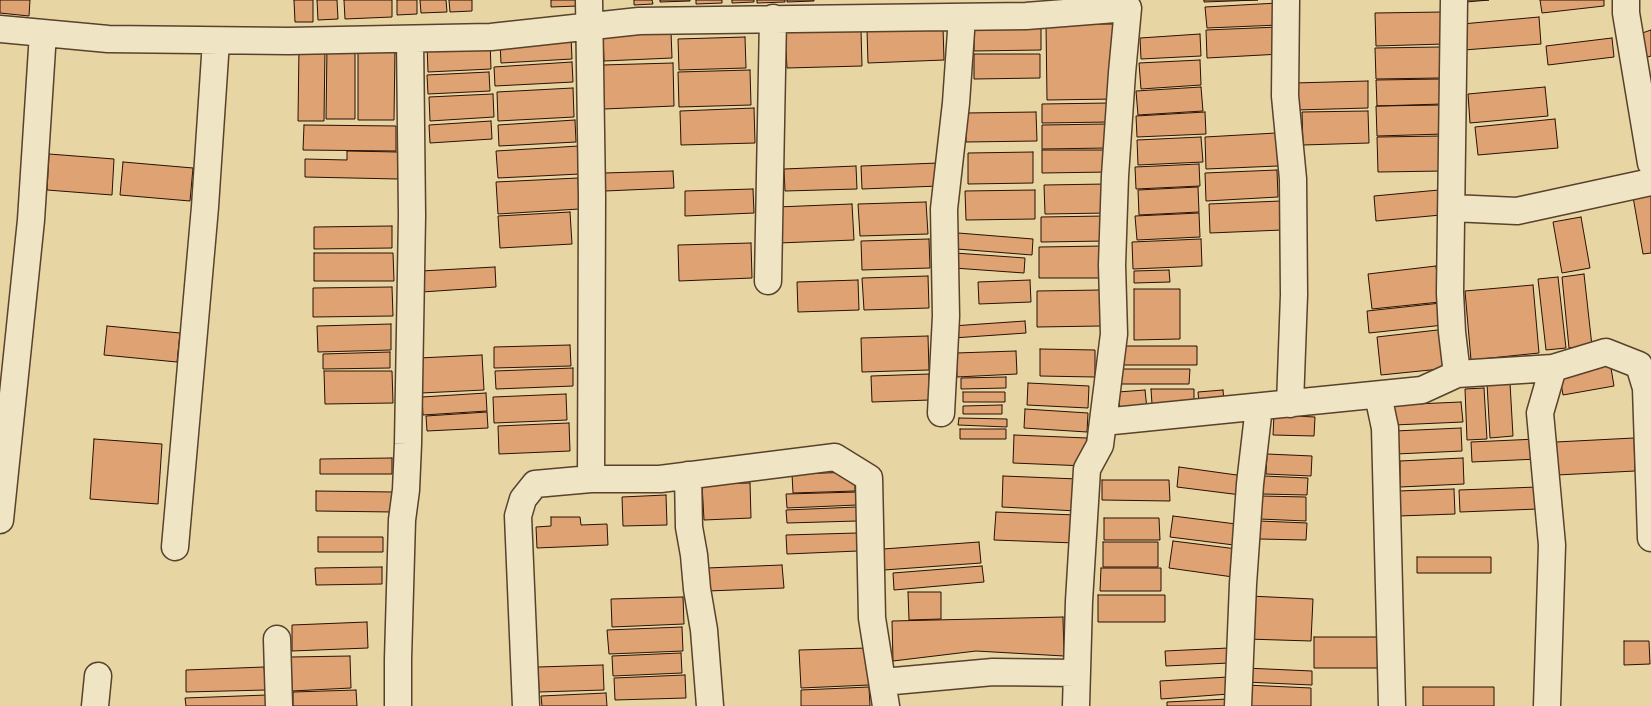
<!DOCTYPE html>
<style>
body{margin:0}
canvas{display:block;background:#e7d5a4}
</style>
<canvas width="1651" height="706"></canvas>
<script>
const g = document.querySelector('canvas').getContext('2d');
g.lineJoin = 'round';
function fillPath(path, color) { g.fillStyle = color; g.fill(path, 'evenodd'); }
const shape = rows => new Path2D(rows.map(r => 'M' + r).join(''));
function strokePath(path, color, width, dash) { g.strokeStyle = color; g.lineWidth = width; g.lineCap = dash ? 'butt' : 'round'; g.setLineDash(dash || []); g.stroke(path); }
const building = shape([
 [0,0,30,0,29,16,0,13,0,0],
 [294,0,313,0,313,22,295,22,294,0],
 [317,0,337,0,338,19,318,20,317,0],
 [344,0,392,0,392,17,345,19,344,0],
 [397,0,417,0,417,14,397,15,397,0],
 [420,0,446,0,447,12,421,13,420,0],
 [449,0,472,0,472,11,450,12,449,0],
 [551,0,578,0,578,6,551,7,551,0],
 [634,0,652,0,653,4,634,5,634,0],
 [660,0,690,0,690,1,660,2,660,0],
 [696,0,722,0,722,3,696,4,696,0],
 [732,0,754,0,754,2,732,3,732,0],
 [757,0,785,0,785,2,757,3,757,0],
 [787,0,814,0,814,1,787,2,787,0],
 [1204,0,1258,0,1204,2,1204,0],
 [1466,0,1489,0,1466,2,1466,0],
 [1540,0,1604,0,1604,6,1542,13,1540,0],
 [1278,3,1279,25,1207,28,1205,7,1278,3],
 [1443,12,1444,44,1376,46,1375,13,1443,12],
 [1539,17,1541,44,1464,50,1462,24,1539,17],
 [1046,24,1114,24,1115,99,1047,100,1046,24],
 [974,25,1041,25,1041,50,974,51,974,25],
 [943,27,944,60,868,63,867,30,943,27],
 [1279,27,1281,54,1207,58,1206,30,1279,27],
 [861,30,862,66,787,68,785,32,861,30],
 [1651,30,1651,56,1638,60,1631,37,1651,30],
 [671,32,672,58,604,61,603,35,671,32],
 [1200,34,1201,56,1141,59,1140,38,1200,34],
 [571,37,572,59,501,63,500,42,571,37],
 [745,37,746,68,679,70,678,39,745,37],
 [1612,38,1614,57,1548,65,1546,46,1612,38],
 [490,41,491,69,428,72,427,45,490,41],
 [299,46,325,46,324,121,298,121,299,46],
 [327,47,355,47,355,119,326,119,327,47],
 [358,47,395,48,394,120,358,120,358,47],
 [1440,47,1440,78,1376,79,1375,48,1440,47],
 [974,54,1040,54,1040,78,974,79,974,54],
 [1200,60,1201,85,1141,89,1139,63,1200,60],
 [572,62,573,82,495,86,494,67,572,62],
 [673,63,674,106,604,109,602,65,673,63],
 [750,70,751,105,679,107,678,72,750,70],
 [489,72,490,91,428,94,427,75,489,72],
 [1442,79,1442,104,1377,106,1376,80,1442,79],
 [1368,81,1368,108,1295,110,1294,83,1368,81],
 [1201,87,1203,111,1138,115,1136,91,1201,87],
 [1545,87,1548,116,1470,123,1468,94,1545,87],
 [573,88,574,117,498,121,497,92,573,88],
 [493,94,494,117,430,121,429,97,493,94],
 [1110,103,1110,122,1042,123,1042,104,1110,103],
 [1443,105,1444,134,1377,136,1376,106,1443,105],
 [754,108,755,143,681,145,680,111,754,108],
 [1368,111,1369,143,1303,145,1302,112,1368,111],
 [1036,112,1037,141,966,142,966,113,1036,112],
 [1205,112,1206,134,1137,137,1136,116,1205,112],
 [1555,119,1558,148,1478,155,1475,127,1555,119],
 [575,120,576,142,499,146,498,125,575,120],
 [491,121,492,139,430,143,429,125,491,121],
 [1108,124,1108,148,1042,149,1042,125,1108,124],
 [304,125,396,126,396,151,303,150,304,125],
 [1276,133,1278,166,1206,169,1205,137,1276,133],
 [1442,136,1443,171,1378,172,1377,137,1442,136],
 [1201,137,1203,162,1138,165,1137,140,1201,137],
 [579,146,580,174,498,178,496,151,579,146],
 [1042,150,1108,150,1109,172,1042,173,1042,150],
 [347,151,398,152,398,179,305,177,305,159,347,160,347,151],
 [1033,152,1033,183,968,184,968,153,1033,152],
 [49,154,114,159,112,195,47,190,49,154],
 [123,162,193,168,190,201,120,195,123,162],
 [938,163,939,186,862,189,861,166,938,163],
 [1199,164,1200,186,1136,189,1135,167,1199,164],
 [856,166,857,189,785,191,784,169,856,166],
 [1277,170,1278,197,1206,201,1205,173,1277,170],
 [673,171,674,188,605,191,604,173,673,171],
 [578,178,579,209,498,214,496,182,578,178],
 [1107,184,1108,213,1045,214,1044,185,1107,184],
 [1198,187,1199,212,1139,215,1138,190,1198,187],
 [753,189,754,213,685,216,685,191,753,189],
 [1035,190,1035,219,966,220,965,191,1035,190],
 [1439,190,1441,215,1376,221,1374,196,1439,190],
 [1651,194,1651,253,1643,254,1633,197,1651,194],
 [1281,201,1282,230,1210,233,1209,204,1281,201],
 [926,202,928,234,860,236,858,204,926,202],
 [852,204,854,240,779,243,777,207,852,204],
 [570,212,572,244,500,248,498,216,570,212],
 [1199,213,1200,237,1137,240,1135,216,1199,213],
 [1106,216,1106,241,1041,242,1041,217,1106,216],
 [1581,217,1590,268,1562,273,1553,222,1581,217],
 [392,226,392,248,314,249,314,227,392,226],
 [958,233,1033,239,1032,255,957,249,958,233],
 [929,239,930,268,862,270,861,241,929,239],
 [1201,239,1202,266,1133,269,1132,242,1201,239],
 [751,243,752,278,679,281,678,245,751,243],
 [1104,246,1104,278,1039,278,1039,247,1104,246],
 [314,253,393,253,394,281,314,281,314,253],
 [955,253,1025,258,1024,273,954,268,955,253],
 [1436,266,1440,302,1372,309,1368,274,1436,266],
 [495,267,496,287,422,292,421,271,495,267],
 [1169,270,1170,282,1134,283,1134,271,1169,270],
 [1584,274,1592,346,1569,348,1562,277,1584,274],
 [928,276,929,308,864,310,862,278,928,276],
 [1558,277,1566,348,1546,350,1538,279,1558,277],
 [858,280,859,310,798,312,797,282,858,280],
 [1030,280,1031,302,979,304,978,282,1030,280],
 [1533,285,1539,353,1471,360,1465,291,1533,285],
 [392,287,393,316,313,317,313,288,392,287],
 [1134,289,1180,289,1180,339,1134,340,1134,289],
 [1101,290,1101,326,1037,327,1037,291,1101,290],
 [1441,303,1444,325,1369,333,1367,311,1441,303],
 [1025,321,1026,333,953,338,952,326,1025,321],
 [391,324,391,350,318,352,317,326,391,324],
 [107,326,180,333,177,362,104,355,107,326],
 [1446,329,1450,368,1381,375,1377,337,1446,329],
 [928,336,929,370,862,372,861,338,928,336],
 [570,345,571,366,494,368,494,347,570,345],
 [1121,346,1197,346,1197,365,1121,365,1121,346],
 [1040,349,1095,350,1095,377,1040,376,1040,349],
 [1016,351,1017,374,957,377,956,353,1016,351],
 [390,352,390,368,323,369,323,354,390,352],
 [482,355,484,390,421,393,419,358,482,355],
 [1610,362,1614,386,1563,395,1559,371,1610,362],
 [573,368,573,386,496,389,495,371,573,368],
 [1117,369,1190,369,1189,384,1117,384,1117,369],
 [324,371,392,371,393,403,325,404,324,371],
 [929,374,930,400,872,402,871,376,929,374],
 [1006,377,1006,388,961,389,961,378,1006,377],
 [1028,383,1089,386,1088,408,1027,405,1028,383],
 [1487,383,1510,383,1513,436,1490,438,1487,383],
 [1484,388,1487,439,1467,440,1465,389,1484,388],
 [1151,389,1194,389,1194,403,1152,404,1151,389],
 [1145,390,1147,409,1120,411,1118,392,1145,390],
 [1223,390,1224,401,1199,403,1198,392,1223,390],
 [963,392,1005,392,1005,402,963,402,963,392],
 [486,393,487,411,423,415,422,397,486,393],
 [566,394,567,420,494,423,493,397,566,394],
 [1461,402,1463,422,1394,425,1393,405,1461,402],
 [1002,405,1002,414,963,414,963,406,1002,405],
 [1025,409,1088,413,1087,432,1024,428,1025,409],
 [487,412,488,428,427,431,426,416,487,412],
 [1274,415,1315,417,1314,436,1273,435,1274,415],
 [959,418,1007,419,1007,427,958,425,959,418],
 [569,423,570,451,499,454,498,426,569,423],
 [1461,428,1462,451,1396,454,1395,431,1461,428],
 [960,429,1006,429,1006,439,960,439,960,429],
 [1014,435,1087,438,1086,466,1013,463,1014,435],
 [1634,438,1635,471,1557,475,1556,442,1634,438],
 [94,439,162,444,158,504,90,499,94,439],
 [1537,439,1538,459,1472,462,1471,442,1537,439],
 [1267,454,1312,456,1311,476,1266,474,1267,454],
 [392,458,392,474,320,474,320,459,392,458],
 [1463,458,1464,484,1400,487,1400,461,1463,458],
 [1179,467,1244,476,1241,495,1177,487,1179,467],
 [855,472,855,491,793,493,792,474,855,472],
 [1003,476,1078,479,1077,511,1002,507,1003,476],
 [1264,476,1308,478,1307,495,1263,494,1264,476],
 [1102,480,1169,480,1170,501,1102,500,1102,480],
 [750,483,751,518,704,520,702,484,750,483],
 [1537,487,1538,509,1460,512,1459,490,1537,487],
 [1454,489,1455,514,1399,516,1398,491,1454,489],
 [316,491,393,492,393,512,316,511,316,491],
 [857,492,857,505,787,508,786,494,857,492],
 [666,495,667,525,623,526,622,497,666,495],
 [1261,496,1306,497,1306,521,1260,519,1261,496],
 [857,507,857,521,787,523,786,510,857,507],
 [996,512,1076,515,1075,543,994,540,996,512],
 [1173,516,1236,524,1234,545,1170,537,1173,516],
 [551,517,580,517,581,525,607,524,608,545,537,548,536,527,551,526,551,517],
 [1104,518,1159,518,1160,540,1104,540,1104,518],
 [1259,521,1307,523,1306,540,1259,539,1259,521],
 [857,533,858,551,787,554,786,535,857,533],
 [318,537,383,537,383,552,318,552,318,537],
 [1173,541,1237,549,1233,577,1169,568,1173,541],
 [979,542,981,563,884,570,883,549,979,542],
 [1103,542,1158,542,1158,567,1103,567,1103,542],
 [1417,557,1491,557,1491,573,1417,573,1417,557],
 [782,565,784,588,708,591,707,568,782,565],
 [982,566,984,582,894,590,893,573,982,566],
 [382,567,382,584,316,585,315,568,382,567],
 [1101,568,1161,568,1161,591,1100,591,1101,568],
 [908,592,941,592,941,619,909,620,908,592],
 [1098,595,1165,595,1165,622,1098,622,1098,595],
 [1249,596,1313,599,1311,641,1247,639,1249,596],
 [683,597,684,624,612,627,611,599,683,597],
 [1063,617,1064,656,976,651,893,661,892,621,1063,617],
 [367,622,368,648,292,651,292,625,367,622],
 [682,627,683,651,609,654,607,630,682,627],
 [1314,637,1381,637,1381,668,1314,668,1314,637],
 [1624,641,1649,641,1650,664,1624,665,1624,641],
 [868,648,869,685,801,688,799,650,868,648],
 [1229,648,1229,663,1166,666,1165,651,1229,648],
 [681,653,682,673,613,676,612,656,681,653],
 [350,656,351,688,292,691,291,657,350,656],
 [603,665,604,690,539,692,538,667,603,665],
 [264,667,266,690,186,692,186,670,264,667],
 [1245,668,1312,671,1312,685,1245,682,1245,668],
 [685,675,686,698,615,700,614,678,685,675],
 [1228,677,1229,694,1161,699,1160,681,1228,677],
 [1245,685,1311,688,1311,706,1244,706,1245,685],
 [869,687,870,706,801,706,801,690,869,687],
 [1423,687,1494,687,1494,706,1423,706,1423,687],
 [356,690,357,706,293,706,293,692,356,690],
 [606,693,607,706,542,706,541,696,606,693],
 [267,695,267,706,186,706,185,698,267,695],
 [1228,699,1228,706,1167,706,1167,702,1228,699]
]);
fillPath(building, '#dfa272');
strokePath(building, '#291104', 1);
const minor = shape([
 [589,0,592,197,591,479,660,479,835,457,869,478,872,618,886,706],
 [1286,0,1285,96,1293,179,1294,295,1290,404],
 [1454,0,1450,293,1452,332,1457,374],
 [1626,0,1626,13,1651,163],
 [0,29,108,39,289,41,491,37,639,21,1026,16,1128,8,1122,73,1115,176,1112,265,1114,334,1100,445,1087,469,1079,601,1076,706],
 [1452,208,1517,211,1651,182],
 [768,281,773,18],
 [1378,395,1385,428,1392,706],
 [941,413,946,316,944,209,956,103,962,17],
 [1103,422,1422,390,1457,374,1553,368,1606,352,1639,365,1646,388,1651,538],
 [688,475,689,527,694,555,697,589,704,630,710,706],
 [0,520,31,220,43,33],
 [175,547,205,207,216,41],
 [277,639,279,706],
 [883,682,993,672,1076,673],
 [95,706,98,676],
 [398,706,398,659,402,520,406,490,408,444,412,216,410,39],
 [526,706,518,516,523,499,535,484,591,479],
 [1238,706,1243,584,1250,484,1259,407],
 [1547,706,1552,545,1540,413,1553,368]
]);
strokePath(minor, '#58422c', 29);
strokePath(minor, '#efe4c4', 26);
</script>
